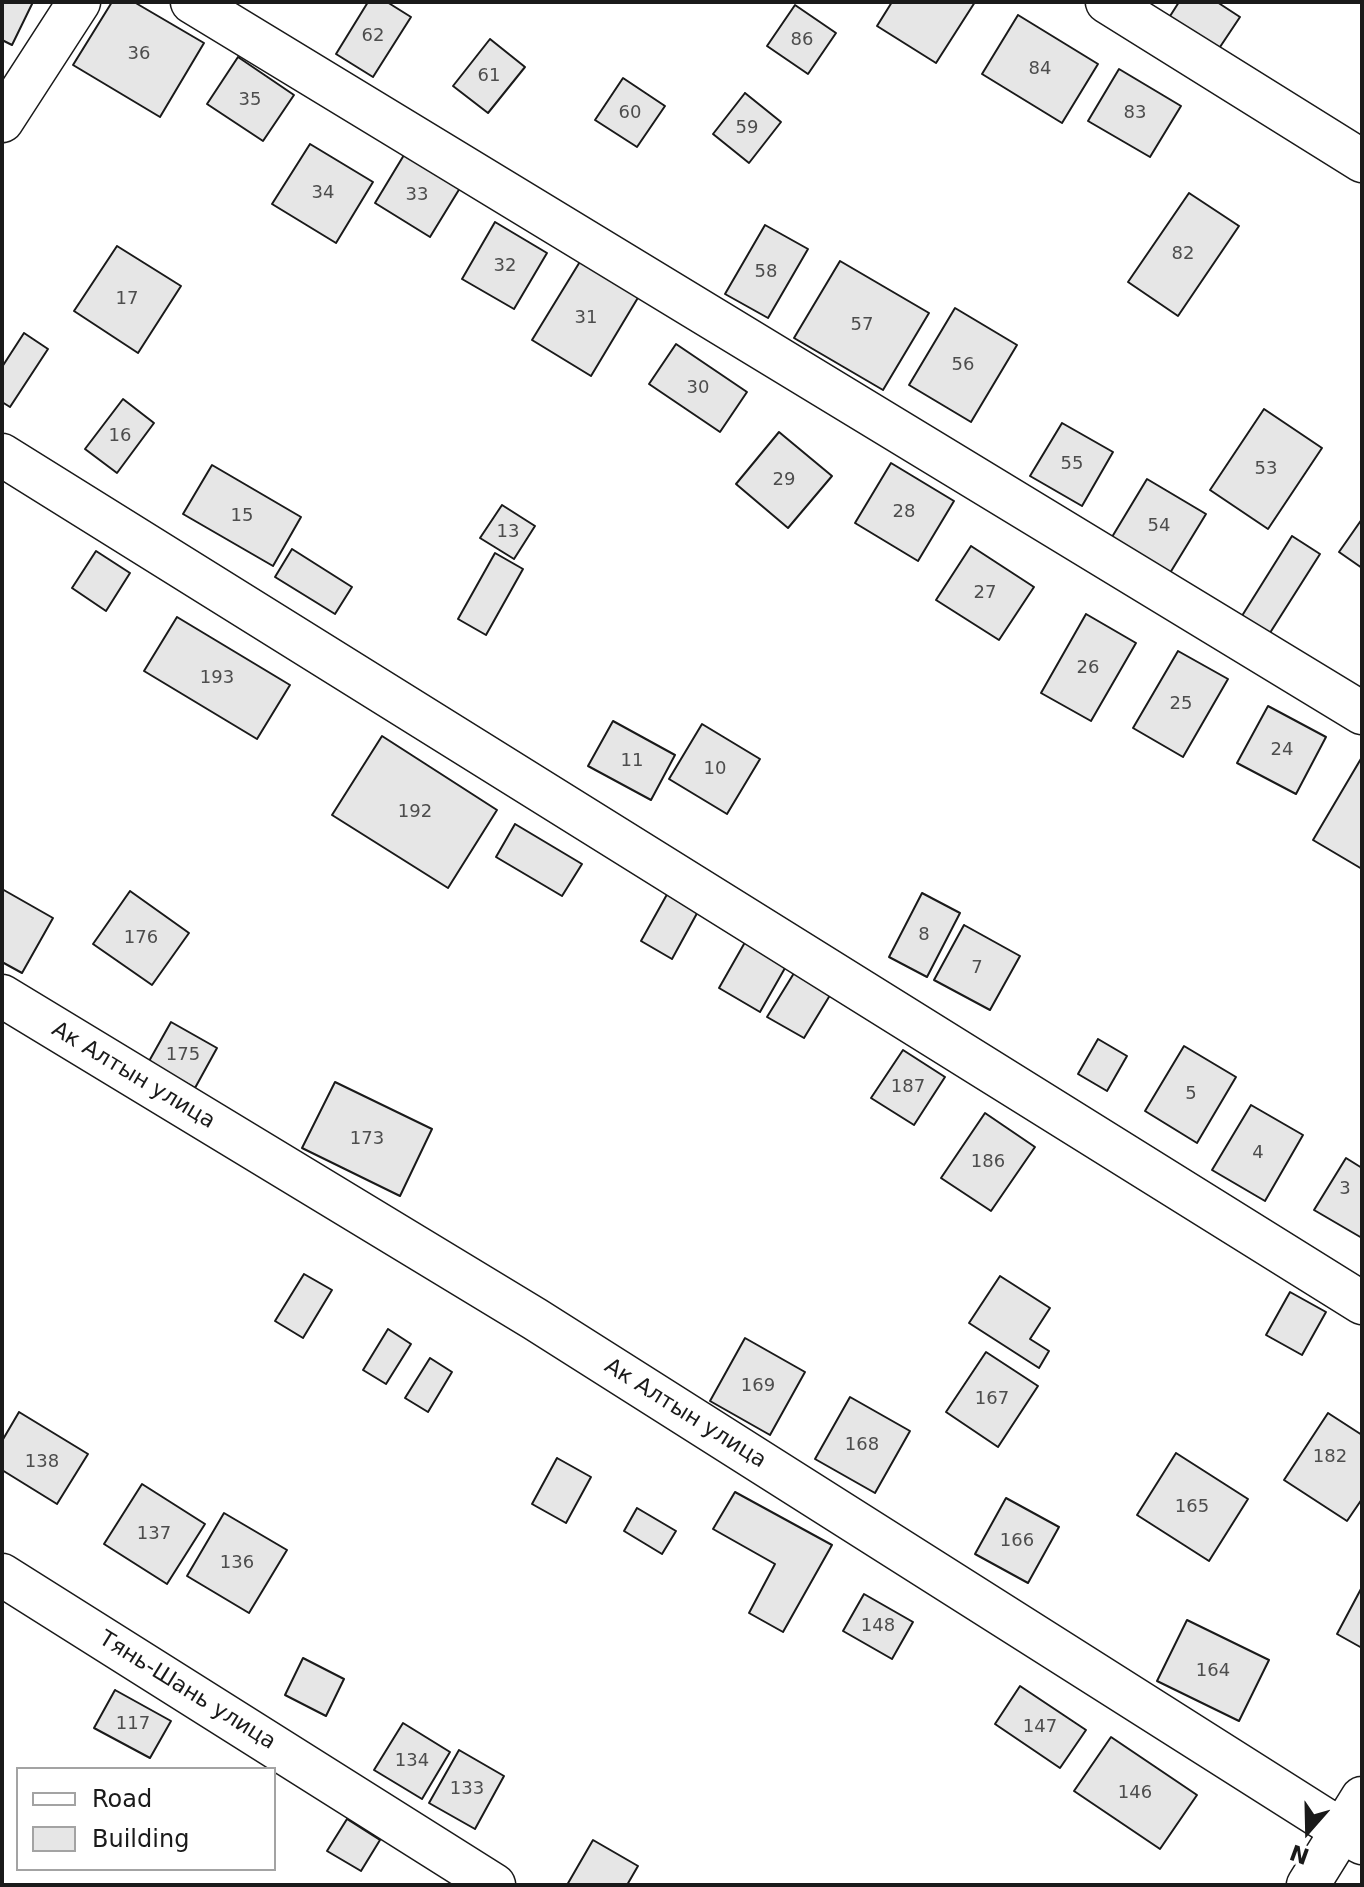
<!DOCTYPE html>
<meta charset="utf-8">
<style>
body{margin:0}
#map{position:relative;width:1364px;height:1887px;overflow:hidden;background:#fff;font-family:"DejaVu Sans",sans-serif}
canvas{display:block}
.frame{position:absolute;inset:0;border:4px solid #1a1a1a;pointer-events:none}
.legend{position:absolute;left:16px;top:1767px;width:260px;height:104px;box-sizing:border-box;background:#fff;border:2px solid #a3a3a3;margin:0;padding:10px 14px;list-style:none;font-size:24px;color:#1a1a1a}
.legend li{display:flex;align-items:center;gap:16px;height:40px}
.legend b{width:40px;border:2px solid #a3a3a3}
.north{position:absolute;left:1268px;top:1791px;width:80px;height:80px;-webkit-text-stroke:6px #fff;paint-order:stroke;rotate:200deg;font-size:22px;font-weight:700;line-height:32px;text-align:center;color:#1a1a1a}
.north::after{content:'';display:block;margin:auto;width:28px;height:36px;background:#1a1a1a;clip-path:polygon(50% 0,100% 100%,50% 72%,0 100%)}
</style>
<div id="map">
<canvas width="1364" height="1887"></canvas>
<div class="frame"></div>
<ul class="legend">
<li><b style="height:10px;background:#fff"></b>Road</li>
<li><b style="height:22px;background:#e6e6e6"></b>Building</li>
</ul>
<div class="north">N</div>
</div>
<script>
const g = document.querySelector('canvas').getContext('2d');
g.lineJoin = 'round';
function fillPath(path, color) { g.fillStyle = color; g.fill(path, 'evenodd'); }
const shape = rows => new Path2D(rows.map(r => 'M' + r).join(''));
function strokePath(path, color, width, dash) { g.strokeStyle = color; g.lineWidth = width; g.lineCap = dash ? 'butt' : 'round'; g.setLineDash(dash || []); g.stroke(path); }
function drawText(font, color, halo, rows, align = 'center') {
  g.font = font + ' "DejaVu Sans",sans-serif'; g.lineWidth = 6; g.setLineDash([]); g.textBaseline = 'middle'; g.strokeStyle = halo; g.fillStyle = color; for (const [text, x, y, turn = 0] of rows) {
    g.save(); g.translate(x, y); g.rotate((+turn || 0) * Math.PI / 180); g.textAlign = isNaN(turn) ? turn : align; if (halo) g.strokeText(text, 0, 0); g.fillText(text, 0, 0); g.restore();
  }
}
const building = shape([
 [2,2,33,2,12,45,2,40,2,2],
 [112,2,134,2,204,43,160,117,73,65,112,2],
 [368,2,387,2,411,17,373,77,336,54,368,2],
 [892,2,975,2,936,63,877,26,892,2],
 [1179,2,1217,2,1240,17,1214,56,1165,24,1179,2],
 [795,5,836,33,808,74,767,46,795,5],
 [1018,15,1098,64,1062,123,982,74,1018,15],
 [490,39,525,67,488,113,453,86,490,39],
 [238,57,294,95,263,141,207,104,238,57],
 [1119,69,1181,106,1150,157,1088,121,1119,69],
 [623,78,665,106,637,147,595,120,623,78],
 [745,93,781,122,749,163,713,134,745,93],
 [310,144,373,182,336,243,272,204,310,144],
 [404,155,460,188,430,237,375,203,404,155],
 [1189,193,1239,226,1178,316,1128,282,1189,193],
 [495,222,547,253,514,309,462,279,495,222],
 [765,225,808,249,768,318,725,294,765,225],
 [117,246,181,286,138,353,74,311,117,246],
 [581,260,639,296,591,376,532,340,581,260],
 [840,261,929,313,883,390,794,338,840,261],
 [955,308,1017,345,971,422,909,385,955,308],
 [24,333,48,349,10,407,2,402,2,367,24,333],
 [676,344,747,392,720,432,649,384,676,344],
 [123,399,154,423,117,473,85,449,123,399],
 [1264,409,1322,448,1268,529,1210,490,1264,409],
 [1062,423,1113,452,1082,506,1030,476,1062,423],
 [779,432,832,476,788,528,736,484,779,432],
 [891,463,954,501,918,561,855,523,891,463],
 [212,465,301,517,273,566,183,514,212,465],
 [1147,479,1206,514,1170,573,1112,537,1147,479],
 [502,505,535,526,514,559,480,538,502,505],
 [1362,519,1362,568,1339,552,1362,519],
 [1292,536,1320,554,1268,636,1240,619,1292,536],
 [971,546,1034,587,999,640,936,600,971,546],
 [292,549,352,587,335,614,275,577,292,549],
 [96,551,130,573,106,611,72,588,96,551],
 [495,553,523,569,486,635,458,619,495,553],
 [1086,614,1136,643,1091,721,1041,693,1086,614],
 [177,617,290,685,257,739,144,671,177,617],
 [1178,651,1228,679,1183,757,1133,728,1178,651],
 [1268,706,1326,737,1296,794,1237,763,1268,706],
 [613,721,675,755,651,800,588,766,613,721],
 [702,724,760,759,727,814,669,779,702,724],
 [382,736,497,810,448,888,332,815,382,736],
 [1362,757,1362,869,1313,840,1362,757],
 [515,824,582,864,562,896,496,857,515,824],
 [2,889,53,918,22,973,2,962,2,889],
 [670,889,701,906,672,959,641,941,670,889],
 [130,891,189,933,152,985,93,944,130,891],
 [922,893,960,913,927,977,889,957,922,893],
 [964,925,1020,956,990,1010,934,980,964,925],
 [748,937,789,961,760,1012,719,988,748,937],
 [799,965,835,987,804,1038,767,1017,799,965],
 [171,1022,217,1048,195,1088,148,1063,171,1022],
 [1098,1039,1127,1056,1107,1091,1078,1074,1098,1039],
 [1184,1046,1236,1077,1197,1143,1145,1111,1184,1046],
 [903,1050,945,1077,914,1125,871,1098,903,1050],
 [335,1082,432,1129,400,1196,302,1148,335,1082],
 [1251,1105,1303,1135,1265,1201,1212,1170,1251,1105],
 [985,1113,1035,1147,991,1211,941,1178,985,1113],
 [1346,1158,1362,1168,1362,1238,1314,1210,1346,1158],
 [304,1274,332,1290,303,1338,275,1321,304,1274],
 [1000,1276,1050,1308,1030,1339,1049,1351,1039,1368,969,1323,1000,1276],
 [1290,1292,1326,1312,1302,1355,1266,1335,1290,1292],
 [388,1329,411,1344,386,1384,363,1370,388,1329],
 [745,1338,805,1372,770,1435,710,1401,745,1338],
 [986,1352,1038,1386,998,1447,946,1412,986,1352],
 [430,1358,452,1372,428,1412,405,1398,430,1358],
 [850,1397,910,1431,875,1493,815,1459,850,1397],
 [19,1412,88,1454,57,1504,2,1470,2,1441,19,1412],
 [1328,1413,1362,1435,1362,1499,1347,1521,1284,1480,1328,1413],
 [1176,1453,1248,1499,1209,1561,1137,1515,1176,1453],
 [557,1458,591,1477,566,1523,532,1504,557,1458],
 [142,1484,205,1524,167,1584,104,1544,142,1484],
 [735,1492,832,1545,783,1632,749,1613,775,1564,713,1529,735,1492],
 [1006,1498,1059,1527,1028,1583,975,1554,1006,1498],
 [637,1508,676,1531,662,1554,624,1531,637,1508],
 [224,1513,287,1550,249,1613,187,1576,224,1513],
 [1362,1587,1362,1648,1337,1634,1362,1587],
 [864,1594,913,1622,892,1659,843,1631,864,1594],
 [1187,1620,1269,1660,1239,1721,1157,1681,1187,1620],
 [303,1658,344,1679,326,1716,285,1695,303,1658],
 [1020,1686,1086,1730,1060,1768,995,1724,1020,1686],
 [115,1690,171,1721,150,1758,94,1728,115,1690],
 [403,1723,450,1752,422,1799,374,1770,403,1723],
 [1111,1737,1197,1795,1160,1849,1074,1791,1111,1737],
 [459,1750,504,1776,475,1829,429,1803,459,1750],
 [347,1819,380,1840,361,1871,327,1851,347,1819],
 [593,1840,638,1866,627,1885,567,1885,593,1840]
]);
fillPath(building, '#e6e6e6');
strokePath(building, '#1a1a1a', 2);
const minor = shape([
 [192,2,1362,713],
 [1107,2,1362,161],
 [2,121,79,2],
 [2,455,1362,1303],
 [2,996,535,1319,1362,1843],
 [2,1575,494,1885],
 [1308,1885,1362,1798]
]);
strokePath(minor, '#1a1a1a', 45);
strokePath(minor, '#fff', 42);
drawText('18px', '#4d4d4d', null, [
 ["62",373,36],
 ["86",802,40],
 ["36",139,54],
 ["84",1040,69],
 ["61",489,76],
 ["35",250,100],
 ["60",630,113],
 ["83",1135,113],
 ["59",747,128],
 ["34",323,193],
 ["33",417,195],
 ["82",1183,254],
 ["32",505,266],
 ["58",766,272],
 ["17",127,299],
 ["31",586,318],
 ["57",862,325],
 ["56",963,365],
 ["30",698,388],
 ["16",120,436],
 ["55",1072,464],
 ["53",1266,469],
 ["29",784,480],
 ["28",904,512],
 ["15",242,516],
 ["54",1159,526],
 ["13",508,532],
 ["27",985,593],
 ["26",1088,668],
 ["193",217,678],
 ["25",1181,704],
 ["24",1282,750],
 ["11",632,761],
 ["10",715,769],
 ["192",415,812],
 ["8",924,935],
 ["176",141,938],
 ["7",977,968],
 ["175",183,1055],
 ["187",908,1087],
 ["5",1191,1094],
 ["173",367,1139],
 ["4",1258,1153],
 ["186",988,1162],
 ["3",1345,1189],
 ["169",758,1386],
 ["167",992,1399],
 ["168",862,1445],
 ["182",1330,1457],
 ["138",42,1462],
 ["165",1192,1507],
 ["137",154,1534],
 ["166",1017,1541],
 ["136",237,1563],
 ["148",878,1626],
 ["164",1213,1671],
 ["117",133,1724],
 ["147",1040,1727],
 ["134",412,1761],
 ["133",467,1789],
 ["146",1135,1793]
]);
drawText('22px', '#1a1a1a', '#fff', [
 ["Ак Алтын улица",133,1076,31],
 ["Ак Алтын улица",685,1414,32],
 ["Тянь-Шань улица",187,1691,32]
]);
</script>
